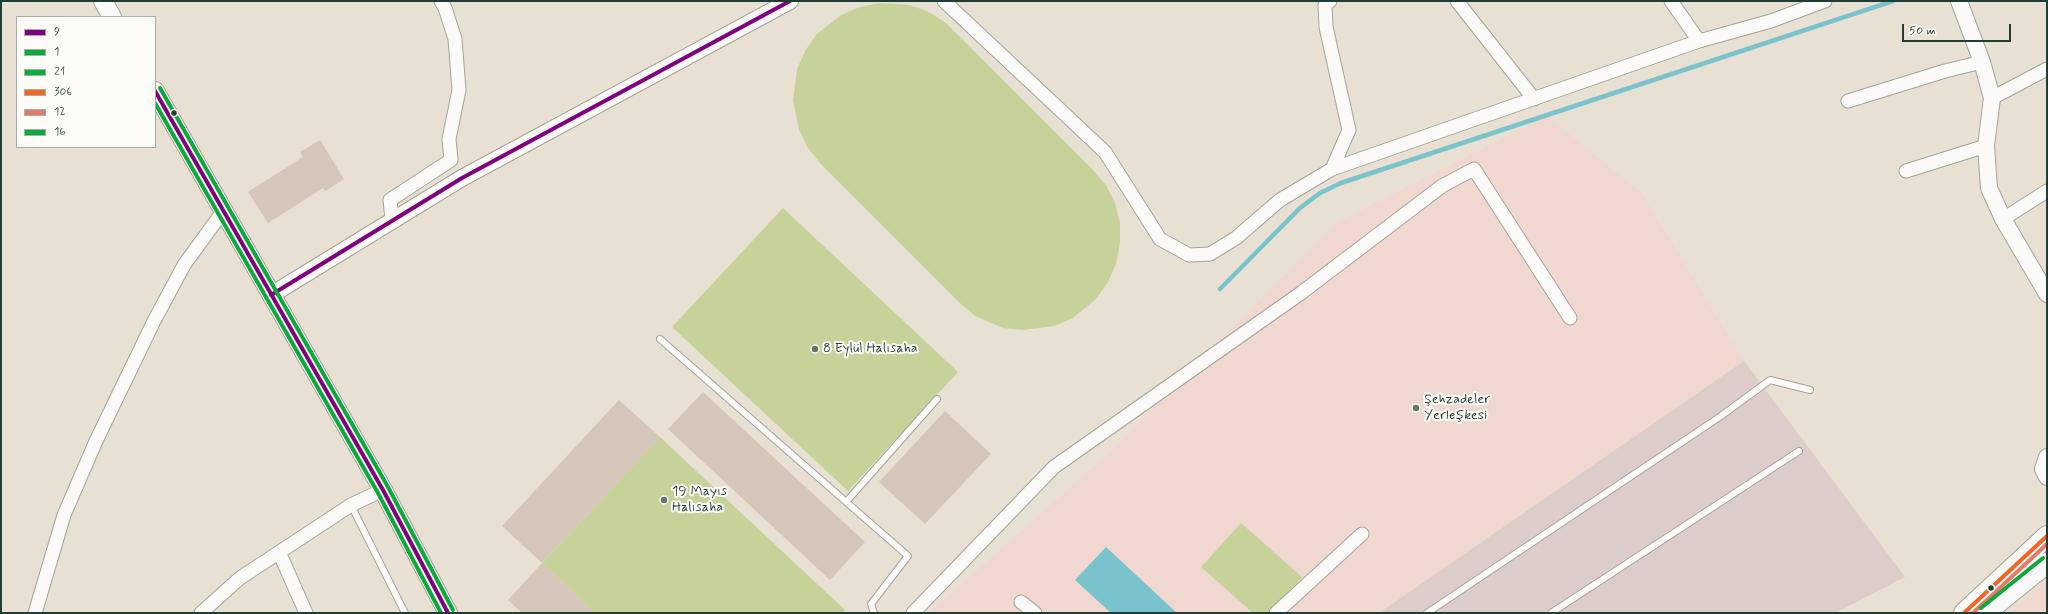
<!DOCTYPE html>
<meta charset="utf-8">
<style>
body{margin:0}
#map{position:relative;width:2048px;height:614px;overflow:hidden;background:#e8e0d2;font-family:Mynerve,sans-serif}
canvas{display:block}
.frame{position:absolute;inset:0;border:2px solid #1f3d34;pointer-events:none}
.legend{position:absolute;left:16px;top:16px;width:140px;height:132px;box-sizing:border-box;background:#fdfcf7;border:1px solid #a4b0a9;margin:0;padding:5px 7px;list-style:none;font-size:12px;color:#1f3d34}
.legend li{display:flex;align-items:center;gap:8px;height:20px}
.legend b{width:20px;border:1px solid #a4b0a9}
.scale{position:absolute;left:1902px;top:24px;width:109px;height:18px;box-sizing:border-box;border:2px solid #1f3d34;border-top:0;padding-left:5px;font-size:12px;line-height:14px;white-space:nowrap;color:#1f3d34;-webkit-text-stroke:3px #fdfcf7;paint-order:stroke}
</style>
<div id="map">
<canvas width="2048" height="614"></canvas>
<div class="frame"></div>
<ul class="legend">
<li><b style="height:5px;background:#800080"></b>9</li>
<li><b style="height:5px;background:#0bab3b"></b>1</li>
<li><b style="height:5px;background:#0bab3b"></b>21</li>
<li><b style="height:5px;background:#f26522"></b>306</li>
<li><b style="height:5px;background:#e4796c"></b>12</li>
<li><b style="height:5px;background:#0bab3b"></b>16</li>
</ul>
<div class="scale">50 m</div>
</div>
<script>
const g = document.querySelector('canvas').getContext('2d');
g.lineJoin = 'round';
function fillPath(path, color) { g.fillStyle = color; g.fill(path, 'evenodd'); }
const shape = rows => new Path2D(rows.map(r => 'M' + r).join(''));
function strokePath(path, color, width, dash) { g.strokeStyle = color; g.lineWidth = width; g.lineCap = dash ? 'butt' : 'round'; g.setLineDash(dash || []); g.stroke(path); }
function drawText(font, color, halo, rows, align = 'center') {
  g.font = font + ' Mynerve,sans-serif'; g.lineWidth = 4; g.setLineDash([]); g.textBaseline = 'middle'; g.strokeStyle = halo; g.fillStyle = color; for (const [text, x, y, turn = 0] of rows) {
    g.save(); g.translate(x, y); g.rotate((+turn || 0) * Math.PI / 180); g.textAlign = isNaN(turn) ? turn : align; if (halo) g.strokeText(text, 0, 0); g.fillText(text, 0, 0); g.restore();
  }
}
fillPath(shape([
 [1547,116,1641,192,1744,361,1387,613,929,613,1108,454,1336,223],
 [2047,581,2047,613,2009,613]
]), '#f0d7d0');
fillPath(shape([
 [1744,361,1905,577,1835,613,1379,613]
]), '#dccdcb');
fillPath(shape([
 [880,3,910,5,929,12,946,23,1093,170,1106,185,1115,203,1120,223,1120,243,1116,264,1108,282,1096,299,1073,318,1054,326,1023,330,1003,328,975,316,960,303,820,163,808,148,799,130,793,100,797,69,805,51,817,34,841,15,860,7],
 [783,208,958,372,848,491,672,327],
 [660,437,845,610,842,613,595,613,542,563],
 [1241,523,1302,577,1271,613,1253,613,1201,567]
]), '#c7d29a');
fillPath(shape([
 [1106,547,1177,613,1111,613,1075,580]
]), '#7bc3cc');
strokePath(shape([
 [1220,289,1300,208,1320,193,1341,183,1893,1]
]), '#7bc3cc', 4.5);
fillPath(shape([
 [320,140,344,179,325,191,323,188,268,223,248,192,303,157,300,152],
 [703,392,865,542,830,580,668,429],
 [619,400,660,437,542,563,595,613,522,613,508,600,542,563,502,526],
 [945,411,991,454,925,524,879,482]
]), '#d4c6b9');
const service = shape([
 [660,339,908,556,871,604,874,613],
 [846,502,937,399],
 [351,505,405,613],
 [1427,613,1721,416,1770,380,1810,390],
 [1551,613,1799,451]
]);
const minor = shape([
 [944,1,1105,152,1160,239,1189,255,1210,254,1236,238,1280,200,1332,169,1699,41,1771,21,1825,1],
 [1330,1,1325,5,1326,27,1349,130,1332,169],
 [1457,1,1534,99],
 [1671,1,1699,41],
 [1992,98,2047,69],
 [1848,101,1945,71,1982,62],
 [1906,171,1986,146],
 [392,219,390,200,451,160,449,139,459,90,455,39,445,8,441,1],
 [2003,219,2047,191],
 [279,552,306,613],
 [1021,602,1035,613],
 [35,613,64,515,96,441,154,321,184,265,224,210],
 [201,613,240,578,351,505,383,490],
 [913,613,1054,467,1301,293,1442,186,1474,169,1570,318],
 [1276,613,1362,534]
]);
const tertiary = shape([
 [1959,1,1982,62,1992,98,1986,146,1989,188,2003,219,2047,294],
 [271,295,462,178,790,1],
 [2047,457,2043,469,2047,477]
]);
const secondary = shape([
 [103,1,112,17],
 [155,91,383,490,448,613]
]);
const primary = shape([
 [1964,613,2047,536],
 [1985,613,2047,563]
]);
strokePath(service, '#a4a49a', 8);
strokePath(minor, '#a4a49a', 15);
strokePath(tertiary, '#a4a49a', 18);
strokePath(secondary, '#a4a49a', 20);
strokePath(primary, '#a4a49a', 22);
strokePath(service, '#fcfaf8', 6);
strokePath(minor, '#fcfaf8', 13);
strokePath(tertiary, '#fcfaf8', 16);
strokePath(secondary, '#fcfaf8', 18);
strokePath(primary, '#fcfaf8', 20);
strokePath(shape([
 [155,91,383,490,448,613],
 [271,295,462,178,790,1]
]), '#800080', 4);
strokePath(shape([
 [155,103,378,493,441,613]
]), '#0bab3b', 4);
strokePath(shape([
 [160,88,388,487,453,610]
]), '#0bab3b', 4);
strokePath(shape([
 [1964,613,2047,536]
]), '#f26522', 4);
strokePath(shape([
 [1973,613,2047,544]
]), '#e4796c', 4);
strokePath(shape([
 [1981,608,2043,558]
]), '#0bab3b', 4);
for (const [x, y, r, color] of [
 [174,113,3.5,"#1f3d34"],
 [815,349,4,"#65766b"],
 [1416,408,4,"#65766b"],
 [664,500,4,"#65766b"],
 [1991,588,3.5,"#1f3d34"]
]) { const dot = new Path2D(); dot.arc(x, y, r, 0, 2 * Math.PI); g.fillStyle = color; g.fill(dot); strokePath(dot, '#fdfcf7', 1.5); }
drawText('14px', '#1f3d34', '#fdfcf7', [
 ["8 Eylül Halısaha",823,349],
 ["Şehzadeler",1424,400],
 ["Yerleşkesi",1424,416],
 ["19 Mayıs",672,492],
 ["Halısaha",672,508]
], 'left');
</script>
